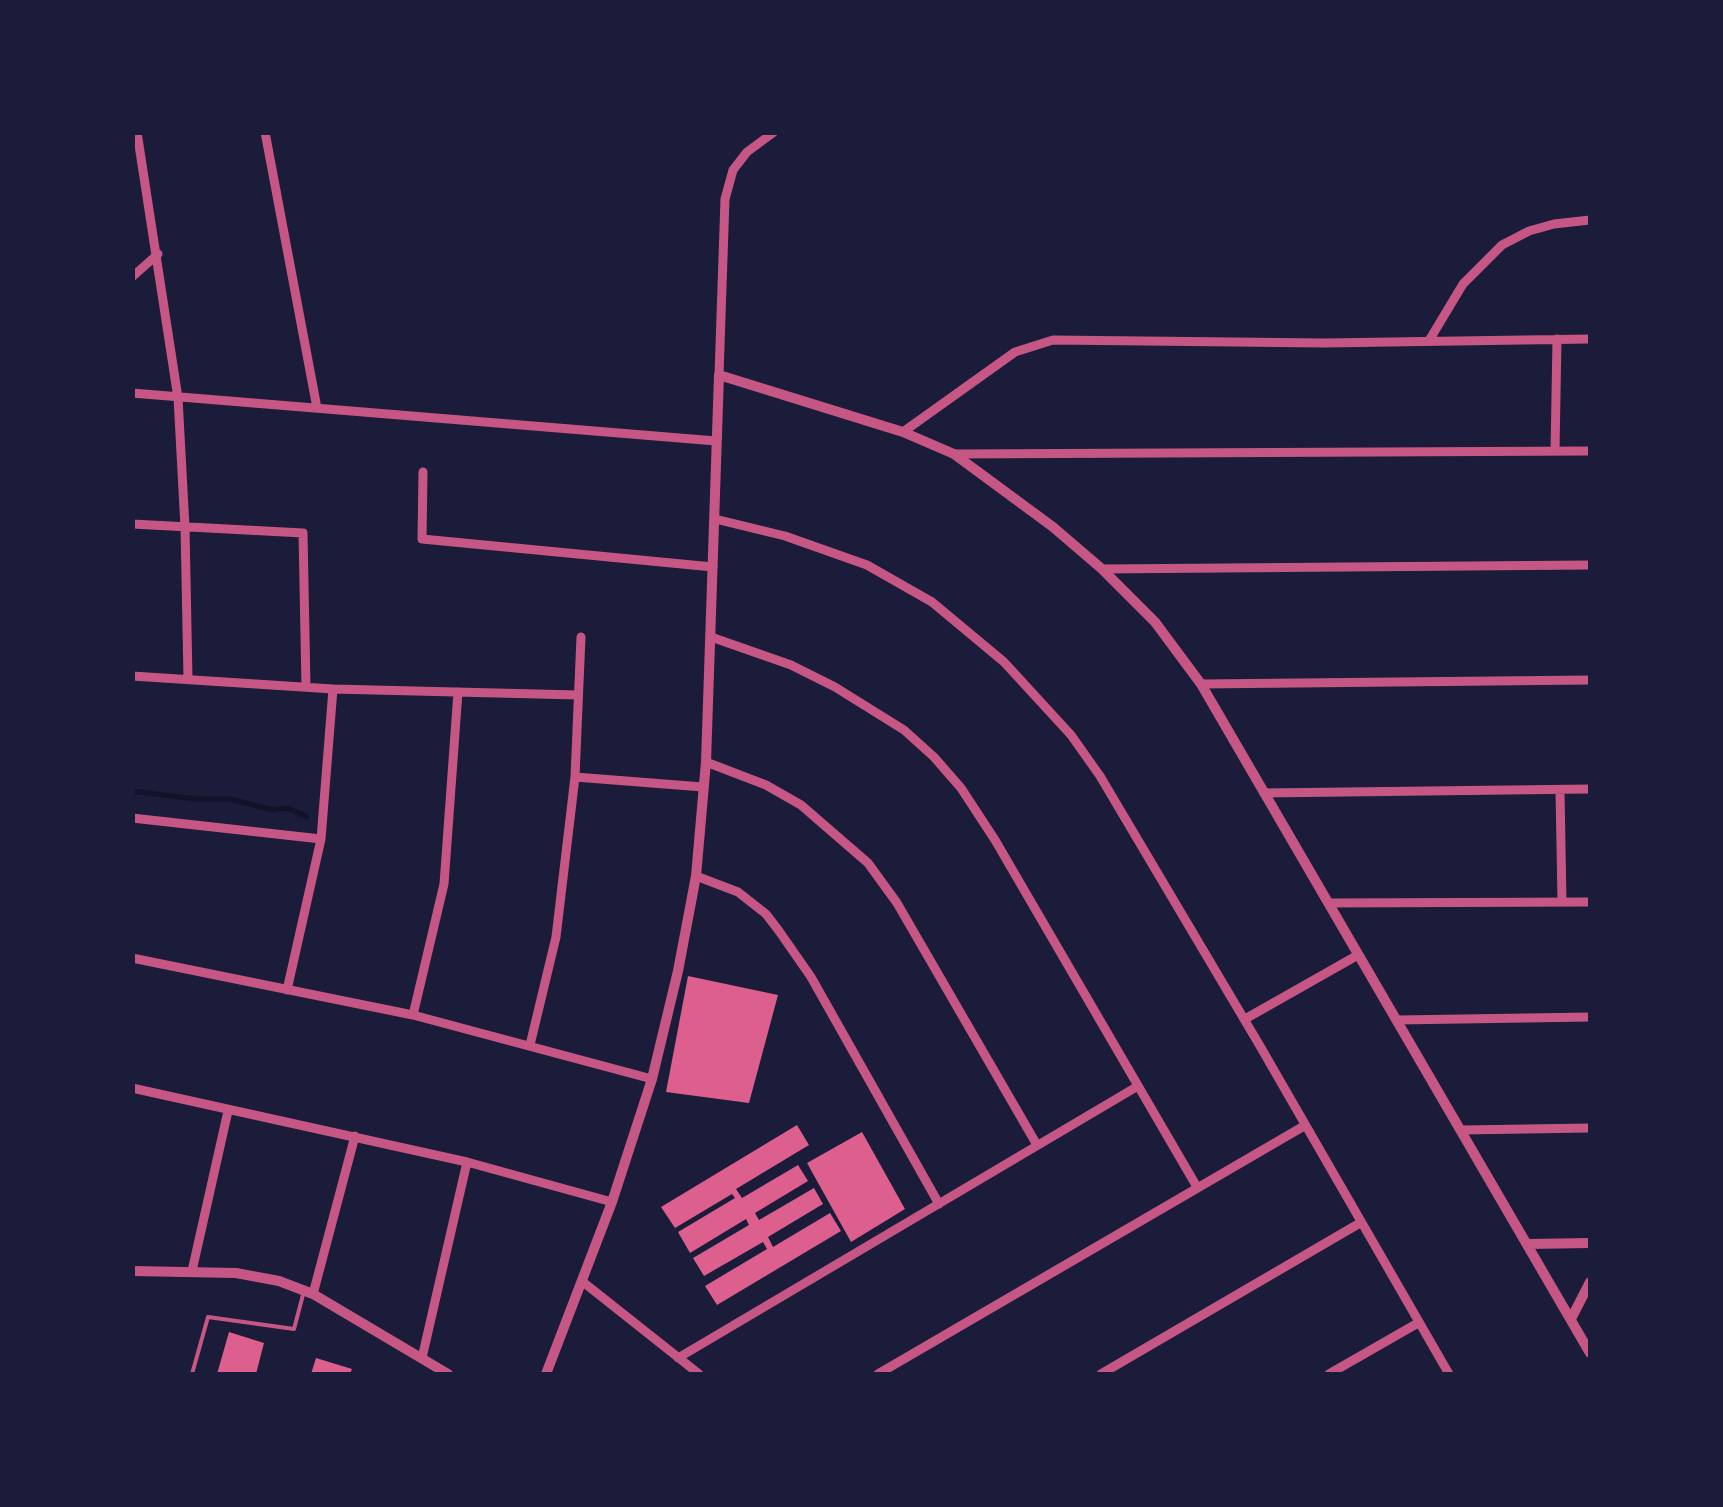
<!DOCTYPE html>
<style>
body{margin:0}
#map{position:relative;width:1723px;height:1507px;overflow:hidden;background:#1b1b3a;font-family:Poppins,sans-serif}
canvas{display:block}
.frame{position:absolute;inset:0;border:135px solid #1b1b3a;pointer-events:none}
</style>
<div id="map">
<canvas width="1723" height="1507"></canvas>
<div class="frame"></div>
</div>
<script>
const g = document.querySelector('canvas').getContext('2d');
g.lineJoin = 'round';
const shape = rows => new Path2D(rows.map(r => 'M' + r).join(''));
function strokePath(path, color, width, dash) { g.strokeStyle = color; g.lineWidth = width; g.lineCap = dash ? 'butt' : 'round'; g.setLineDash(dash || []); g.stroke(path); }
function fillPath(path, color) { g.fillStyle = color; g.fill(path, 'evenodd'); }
strokePath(shape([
 [132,791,195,799,230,799,273,810,288,808,307,817]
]), '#12122b', 5);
fillPath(shape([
 [688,976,778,995,749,1103,666,1092],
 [797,1125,809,1145,736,1189,742,1198,798,1165,808,1181,755,1213,759,1220,814,1188,823,1204,768,1237,773,1247,830,1213,841,1231,717,1305,705,1286,767,1249,763,1242,704,1276,693,1258,749,1225,746,1219,690,1253,678,1232,735,1198,732,1194,675,1228,661,1207],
 [862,1132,905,1209,851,1242,807,1163],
 [229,1332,264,1343,256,1374,217,1374],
 [316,1358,352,1369,350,1374,311,1374]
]), '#dd5f8e');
strokePath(shape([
 [192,1374,208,1317,294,1329,304,1291]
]), '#c65784', 4);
strokePath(shape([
 [137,132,178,398,185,527,188,679],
 [265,132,317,408],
 [132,277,158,254],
 [1430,339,1463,284,1502,245,1529,231,1554,224,1590,220],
 [719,375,725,199,733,170,747,152,774,132],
 [132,393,716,441],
 [903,432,1015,352,1053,340,1324,343,1590,339],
 [1555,451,1557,339],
 [954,454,1590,451],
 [423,472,422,539,713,567],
 [715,519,785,536,867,565,932,602,1004,662,1071,735,1100,776,1260,1046,1449,1374],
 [132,524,303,533,306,687],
 [1102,569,1590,565],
 [711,637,791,665,835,687,904,730,934,757,961,788,995,840,1197,1187],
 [132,676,333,689,578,695],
 [1201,684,1590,680],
 [706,762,766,785,801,805,868,863,897,903,1037,1145],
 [575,777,703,787],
 [1560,790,1562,902],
 [1264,793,1590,789],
 [132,818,321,839],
 [696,876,738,892,766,914,779,931,811,977,939,1204],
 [1329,903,1590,902],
 [132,958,413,1015,652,1079],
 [287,990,321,839,333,689],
 [413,1015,444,884,458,692],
 [1245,1019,1358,955],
 [1397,1020,1590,1017],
 [530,1045,556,937,575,777,581,637],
 [132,1088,467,1162,612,1202],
 [1462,1130,1590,1128],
 [192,1271,228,1111],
 [583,1282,699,1374],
 [313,1294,355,1136],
 [422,1358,467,1162],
 [678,1358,1138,1086],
 [878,1374,1304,1126],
 [1101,1374,1360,1223],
 [1329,1374,1418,1323]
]), '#c65784', 9);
strokePath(shape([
 [1528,1244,1590,1243],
 [132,1271,236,1273,279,1281,313,1294,448,1374],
 [1571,1319,1590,1282],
 [546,1374,612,1202,652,1079,678,971,696,876,706,762,719,375,903,432,954,454,1053,527,1102,569,1155,622,1201,684,1590,1353]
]), '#c65784', 10);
</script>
